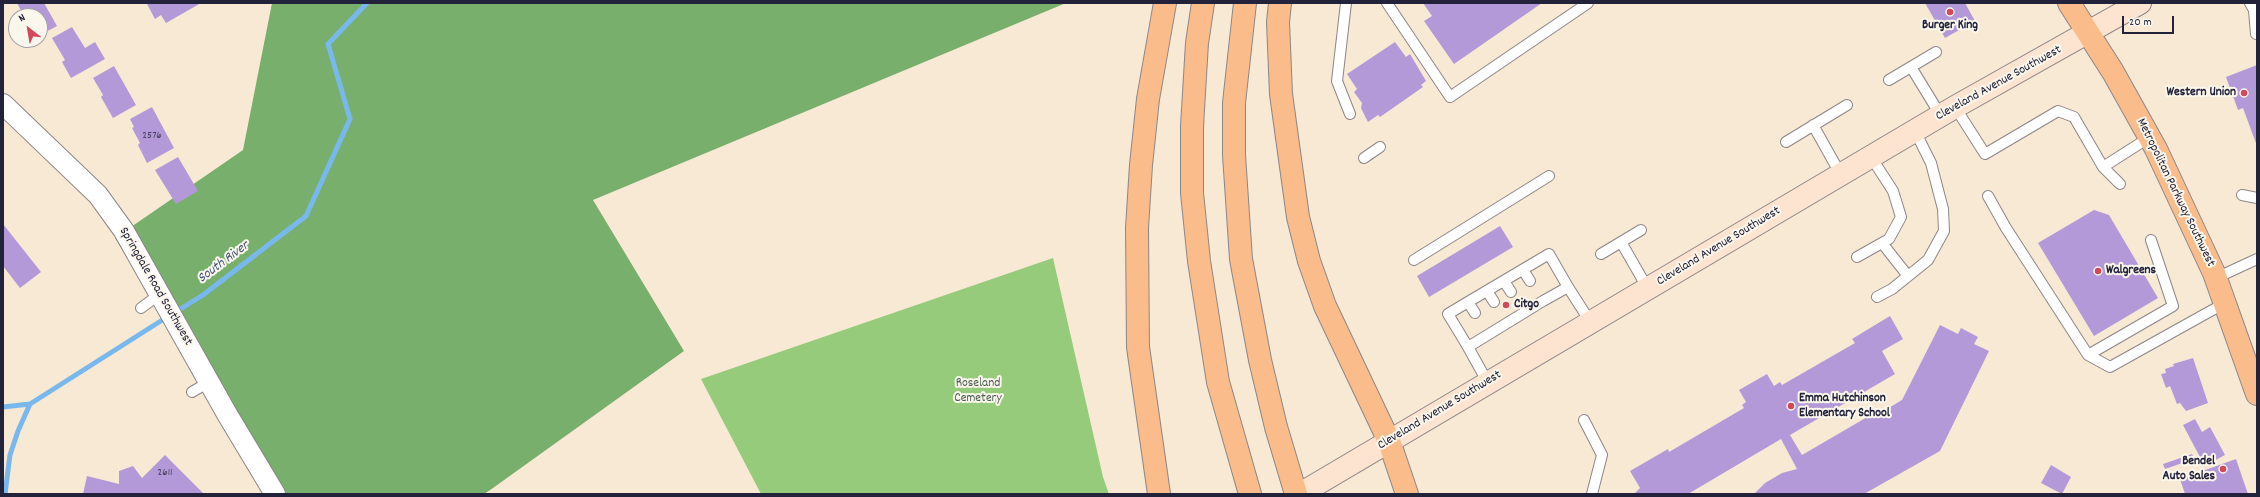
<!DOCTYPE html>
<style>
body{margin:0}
#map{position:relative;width:2260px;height:497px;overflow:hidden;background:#f8e9d5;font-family:Dekko,sans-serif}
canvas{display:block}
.frame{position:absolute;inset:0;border:4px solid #22223b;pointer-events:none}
.north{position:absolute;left:8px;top:8px;width:40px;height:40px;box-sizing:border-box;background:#fbf7ec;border:1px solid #a4a2a5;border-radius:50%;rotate:329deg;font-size:11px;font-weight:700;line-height:16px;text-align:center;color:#22223b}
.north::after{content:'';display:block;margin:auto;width:14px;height:18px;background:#d1495b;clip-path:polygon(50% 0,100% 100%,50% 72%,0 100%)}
.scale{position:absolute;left:2122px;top:16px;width:52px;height:18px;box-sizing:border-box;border:2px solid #22223b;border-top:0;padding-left:5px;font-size:12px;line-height:14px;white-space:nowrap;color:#22223b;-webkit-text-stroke:3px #fbf7ec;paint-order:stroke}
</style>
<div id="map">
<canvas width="2260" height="497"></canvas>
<div class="frame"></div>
<div class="north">N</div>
<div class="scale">20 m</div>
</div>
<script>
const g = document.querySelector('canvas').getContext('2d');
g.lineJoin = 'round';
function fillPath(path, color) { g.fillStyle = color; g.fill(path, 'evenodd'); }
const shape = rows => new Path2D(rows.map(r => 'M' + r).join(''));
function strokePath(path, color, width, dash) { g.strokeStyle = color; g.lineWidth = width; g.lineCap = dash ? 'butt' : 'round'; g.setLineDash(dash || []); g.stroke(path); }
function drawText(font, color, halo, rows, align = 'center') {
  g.font = font + ' Dekko,sans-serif'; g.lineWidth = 4; g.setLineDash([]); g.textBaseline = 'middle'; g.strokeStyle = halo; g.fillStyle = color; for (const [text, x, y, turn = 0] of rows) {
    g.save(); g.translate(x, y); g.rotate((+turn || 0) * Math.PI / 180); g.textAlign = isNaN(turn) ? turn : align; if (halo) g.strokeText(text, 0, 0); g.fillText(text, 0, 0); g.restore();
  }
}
fillPath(shape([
 [1053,258,1103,477,1109,494,761,494,701,379]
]), '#96cb7c');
fillPath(shape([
 [272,3,1066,3,593,200,684,351,493,488,484,494,264,494,221,413,115,238,243,150]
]), '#78af6c');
strokePath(shape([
 [174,313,203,295,306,216,350,119,328,44,367,3],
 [3,407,30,404],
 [5,494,10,455,18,431,30,404,167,317]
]), '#79b8ed', 5);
fillPath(shape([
 [17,3,44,3,57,26,40,35,40,16,24,16],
 [148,3,178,4,201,3,166,23,161,15,155,19,147,4],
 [1423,3,1542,3,1454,64,1424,21,1432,16],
 [1925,3,1965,3,1975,21,1945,38],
 [72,27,85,48,95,42,105,59,71,78,62,62,65,60,52,38],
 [1395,42,1406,57,1410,54,1426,81,1421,85,1423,87,1380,117,1378,115,1368,122,1361,108,1362,103,1354,92,1357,89,1347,74],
 [2257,65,2257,146,2243,108,2238,110,2226,77],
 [114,66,136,105,113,118,101,97,103,95,93,78],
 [152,107,174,148,147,163,138,145,140,143,132,128,134,127,130,119],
 [178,157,198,191,176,204,155,170],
 [2094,210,2109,215,2158,298,2094,336,2038,243],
 [3,224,41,272,20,288,3,266],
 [1500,226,1513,247,1429,297,1417,276],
 [1890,316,1903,339,1882,351,1895,374,1790,435,1802,455,1881,409,1882,412,1902,400,1940,325,1958,334,1961,328,1978,337,1974,344,1989,351,1940,451,1864,494,1754,494,1765,483,1782,473,1797,469,1781,439,1688,494,1634,494,1640,488,1630,471,1668,449,1669,452,1744,408,1742,405,1746,402,1739,390,1767,374,1774,386,1780,382,1782,385,1855,343,1852,339],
 [2193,358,2208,403,2186,411,2180,403,2177,404,2170,386,2166,388,2161,374,2166,373,2165,369,2174,366,2173,364],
 [2195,419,2202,432,2210,427,2225,455,2208,464,2204,457,2201,459,2183,425],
 [2192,454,2194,459,2165,469,2163,464],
 [165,455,204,494,83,494,87,476,119,484,119,471,133,466,142,478],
 [2236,459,2248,494,2185,494,2180,479],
 [2051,465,2071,477,2062,494,2041,483]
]), '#b399d8');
const lane = shape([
 [1346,3,1337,81,1350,114],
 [1387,3,1450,97,1588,3],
 [2250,3,2254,10,2256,34],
 [1911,67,1941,116],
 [1889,80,1936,52],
 [1955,107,1985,154,2058,111,2074,117,2103,167,2120,184],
 [1813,125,1841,175],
 [1786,142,1847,105],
 [1364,158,1380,147],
 [2103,167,2150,137],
 [2242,195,2257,198],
 [1988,196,2006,228,2088,355,2173,306,2151,240],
 [1621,242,1648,289],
 [1882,243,1908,276],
 [1601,254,1641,230],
 [1857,257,1889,239,1901,217,1893,191,1871,157],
 [1414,260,1549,176],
 [1523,270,1530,281],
 [2216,278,2257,259],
 [1504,281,1511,292],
 [1487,291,1494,302],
 [1877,297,1892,289,1928,260,1944,231,1943,209,1931,163,1915,131],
 [1468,302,1475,313],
 [141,308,160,294],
 [1468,347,1448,314,1468,302,1549,254,1568,287],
 [2088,355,2110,367,2225,303],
 [1488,383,1468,347,1543,301,1568,287,1591,323],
 [192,392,209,382],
 [1584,420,1602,455,1592,494]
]);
const street = shape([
 [3,104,98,195,124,231,227,414,275,494]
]);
const secondary = shape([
 [1300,494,1955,107,2140,3]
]);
const primary = shape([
 [2069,3,2113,72,2156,149,2214,273,2257,394]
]);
const highway = shape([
 [1203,3,1197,43,1192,126,1192,193,1199,261,1218,382,1250,494],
 [1245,3,1234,103,1234,155,1241,259,1260,360,1276,427,1296,494],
 [1280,3,1278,22,1281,94,1298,217,1309,261,1325,306,1389,441,1407,494],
 [1159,494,1138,347,1137,228,1141,165,1148,99,1165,3]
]);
strokePath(lane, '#8d8688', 12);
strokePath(street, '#8d8688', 22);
strokePath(secondary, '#8d8688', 24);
strokePath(primary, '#8d8688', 24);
strokePath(highway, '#8d8688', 24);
strokePath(lane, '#fff', 10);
strokePath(street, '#fff', 20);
strokePath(secondary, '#fde4d0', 22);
strokePath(primary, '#f9bc8a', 22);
strokePath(highway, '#f9bc8a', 22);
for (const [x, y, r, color] of [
 [1950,12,4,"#d1495b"],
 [2244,93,4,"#d1495b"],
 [2098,271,4,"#d1495b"],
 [1506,305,4,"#d1495b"],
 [1791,406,4,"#d1495b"],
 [2223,469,4,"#d1495b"]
]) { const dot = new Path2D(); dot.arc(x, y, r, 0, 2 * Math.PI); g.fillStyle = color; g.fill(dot); strokePath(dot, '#fbf7ec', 1.5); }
drawText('11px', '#464062', null, [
 ["2576",152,136],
 ["2611",165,473]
]);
drawText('bold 13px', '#22223b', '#fbf7ec', [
 ["Burger King",1950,26,"center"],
 ["Western Union",2236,93,"right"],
 ["Walgreens",2106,271],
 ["Citgo",1514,305],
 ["Emma Hutchinson",1799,399],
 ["Elementary School",1799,414],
 ["Bendel",2215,462,"right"],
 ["Auto Sales",2215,477,"right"]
], 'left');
drawText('13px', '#22223b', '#fbf7ec', [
 ["Cleveland Avenue Southwest",1999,84,-29],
 ["Metropolitan Parkway Southwest",2175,193,64],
 ["Cleveland Avenue Southwest",1719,247,-31],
 ["Springdale Road Southwest",155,287,60],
 ["Cleveland Avenue Southwest",1440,411,-31]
]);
drawText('13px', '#4b5d52', '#fbf7ec', [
 ["Roseland",978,384],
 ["Cemetery",978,399]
]);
drawText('italic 14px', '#405679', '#fbf7ec', [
 ["South River",224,263,-37]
]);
</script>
